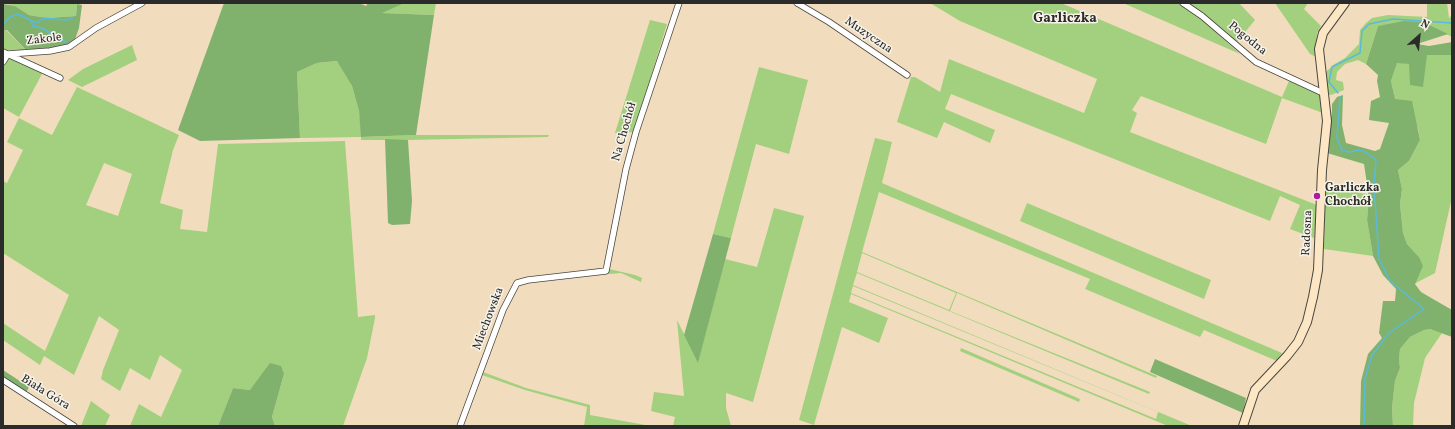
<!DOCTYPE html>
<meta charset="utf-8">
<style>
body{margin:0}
#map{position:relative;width:1455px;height:429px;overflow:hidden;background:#f1ddbd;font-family:Vollkorn,serif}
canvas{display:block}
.frame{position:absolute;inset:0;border:4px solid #2b2b2b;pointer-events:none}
.north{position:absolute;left:1399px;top:16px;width:40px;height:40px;-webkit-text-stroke:3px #f7f3e8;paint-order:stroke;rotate:27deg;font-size:11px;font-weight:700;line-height:16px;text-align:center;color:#2b2b2b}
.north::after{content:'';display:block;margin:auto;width:14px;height:18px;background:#2b2b2b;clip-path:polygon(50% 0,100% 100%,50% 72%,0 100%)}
</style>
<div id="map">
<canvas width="1455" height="429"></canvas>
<div class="frame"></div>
<div class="north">N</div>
</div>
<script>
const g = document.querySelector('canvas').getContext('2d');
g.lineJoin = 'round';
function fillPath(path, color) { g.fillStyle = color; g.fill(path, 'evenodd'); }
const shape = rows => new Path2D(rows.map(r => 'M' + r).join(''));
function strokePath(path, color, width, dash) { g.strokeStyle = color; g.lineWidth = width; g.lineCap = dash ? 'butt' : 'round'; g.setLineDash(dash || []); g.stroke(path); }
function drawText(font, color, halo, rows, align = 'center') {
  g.font = font + ' Vollkorn,serif'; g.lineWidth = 3; g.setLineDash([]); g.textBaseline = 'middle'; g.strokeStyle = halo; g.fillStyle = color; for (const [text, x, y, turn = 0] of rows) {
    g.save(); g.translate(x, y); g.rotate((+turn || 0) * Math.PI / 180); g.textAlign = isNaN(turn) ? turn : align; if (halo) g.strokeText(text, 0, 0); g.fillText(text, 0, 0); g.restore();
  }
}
fillPath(shape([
 [3,3,77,3,76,16,47,18,29,15,15,6],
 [405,3,436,3,434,15,381,13],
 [930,3,1061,3,1282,97,1289,81,1319,94,1323,100,1323,113,1282,98,1266,144,1141,96,1132,110,1137,113,1130,132,1317,205,1314,238,1290,229,1300,205,1280,196,1270,221,951,94,945,109,995,130,990,143,944,122,937,138,897,122,911,77,915,77,940,92,949,59,1084,113,1097,79,960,21],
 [1123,3,1178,3,1201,19,1240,54],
 [1188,3,1239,3,1255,20,1237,42],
 [1275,3,1308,3,1304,9,1321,26,1317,33,1316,57,1310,54],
 [1427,3,1447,3,1449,18,1452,15,1452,37,1423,22,1378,26,1366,64,1358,60,1345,64,1337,72,1336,80,1343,82,1344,90,1331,95,1327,94,1324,74,1333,65,1345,58,1359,44,1360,30,1366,23,1372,18,1388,15,1427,17],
 [650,20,667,24,634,132,615,133],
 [3,30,6,30,26,50,7,50,3,49],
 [132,45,137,60,82,87,68,80,83,69],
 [4,54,43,72,19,117,3,108],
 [1427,55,1452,55,1452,197,1435,273,1414,284,1419,257,1407,244,1403,233,1400,204,1402,189,1398,170,1409,161,1420,140,1418,128,1395,100,1391,81,1397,62,1409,64],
 [338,61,352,86,359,111,362,137,416,135,549,135,548,137,408,140,361,140,361,137,300,138,297,72,317,63],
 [759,67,808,80,789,154,756,144,731,238,713,234],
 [77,87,179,135,173,150,160,203,183,210,180,229,207,232,218,144,345,141,358,317,375,315,375,318,367,358,343,426,275,426,272,417,284,374,250,390,233,388,218,426,130,426,139,404,161,417,182,370,160,355,150,380,130,368,120,391,101,379,103,370,119,330,99,316,74,375,44,356,40,365,3,340,3,323,45,351,69,295,3,253,3,181,7,183,23,150,7,142,19,118,52,135],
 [104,163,132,174,118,216,86,205],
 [875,138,892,142,882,183,1282,353,1277,361,1204,330,1200,337,1085,289,1090,279,879,192,862,252,1157,376,1156,378,957,293,950,311,1150,392,1149,394,857,273,853,285,1192,426,1168,426,851,294,849,302,888,318,879,343,842,327,814,425,799,420],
 [862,253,956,293,949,310,857,272],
 [853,286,1158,412,1156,419,851,293],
 [1325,187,1367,194,1369,198,1367,220,1373,256,1324,249],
 [1027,203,1211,280,1204,299,1020,221],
 [774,208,804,216,753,402,726,393,726,408,731,426,673,426,675,417,651,411,654,392,684,396,677,320,698,362,725,259,757,267],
 [609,269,635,275,642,278,641,282,621,273,609,274],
 [1430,329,1442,333,1425,358,1414,403,1413,426,1393,426,1392,408,1395,381,1400,368,1399,360,1400,349,1410,337,1424,330],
 [961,348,1080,399,1079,402,960,351],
 [483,372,526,388,590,405,590,415,651,426,584,426,587,407,525,390,482,375],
 [91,401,110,415,105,426,81,426]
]), '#a2d07e');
fillPath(shape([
 [224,3,359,3,366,6,368,3,405,3,382,13,434,15,416,135,361,137,359,111,352,86,337,61,317,63,297,72,300,138,200,141,178,130],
 [3,4,15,6,29,15,47,18,76,16,77,4,82,5,79,28,74,42,67,47,26,50,7,30,3,30],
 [1404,21,1423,22,1448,34,1417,44,1429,46,1452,42,1452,55,1427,55,1423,87,1410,85,1409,64,1397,63,1391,81,1395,99,1412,101,1420,140,1409,161,1398,170,1402,189,1400,204,1403,233,1407,244,1419,257,1423,266,1415,284,1421,292,1452,310,1452,337,1430,329,1424,330,1410,337,1400,349,1399,360,1400,368,1395,381,1392,408,1393,426,1360,426,1361,381,1368,354,1382,338,1379,333,1383,301,1395,301,1396,289,1383,275,1373,256,1367,220,1369,198,1364,164,1327,153,1328,138,1332,112,1332,104,1337,97,1343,95,1342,125,1346,143,1375,151,1380,149,1389,123,1369,120,1371,101,1380,97,1377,81,1378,75,1366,64,1378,26],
 [385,139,408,140,412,201,410,224,392,225,388,223],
 [713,234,731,238,698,363,684,335],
 [1155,359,1246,398,1243,413,1150,372],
 [270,363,281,366,284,374,272,417,275,426,218,426,233,388,250,390],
 [3,370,29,387,26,393,3,377]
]), '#81b26d');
strokePath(shape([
 [31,21,33,26,42,28,66,42],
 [3,24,10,17,18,14,34,22,38,22,43,18,66,20,72,18],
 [1338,93,1329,82,1332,67,1360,53,1362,31,1369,24,1393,19,1452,23],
 [1340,97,1337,138,1342,150,1349,152,1359,150,1366,152,1376,160,1374,185,1379,259,1390,281,1424,309,1389,333,1372,355,1365,379,1364,426]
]), '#5bbada', 1.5);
const street = shape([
 [797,3,829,22,907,75],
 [1183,3,1202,16,1256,62,1323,93],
 [3,52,60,78],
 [8,54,50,51,69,47,96,28,142,3],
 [3,62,8,54],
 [3,380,74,426],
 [460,426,503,310,517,283,528,280,606,271,626,169,636,132,679,3]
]);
const secondary = shape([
 [1243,426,1255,390,1287,356,1298,342,1307,322,1313,297,1318,270,1322,170,1327,121,1319,49,1323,33,1345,3]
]);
strokePath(street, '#494641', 7);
strokePath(secondary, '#494641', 10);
strokePath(street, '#fff', 5.5);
strokePath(secondary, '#fce6c4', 8);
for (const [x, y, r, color] of [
 [1317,196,4,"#b5179e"]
]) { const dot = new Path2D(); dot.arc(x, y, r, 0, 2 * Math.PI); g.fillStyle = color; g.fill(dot); strokePath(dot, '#f7f3e8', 1.5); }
drawText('12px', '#2b2b2b', '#f7f3e8', [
 ["Muzyczna",868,36,34],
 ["Pogodna",1247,39,39],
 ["Zakole",44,40,-7],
 ["Na Chochół",625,132,-74],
 ["Radosna",1308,233,-87],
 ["Miechowska",489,319,-69],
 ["Biała Góra",45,393,32]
]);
drawText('bold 12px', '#2b2b2b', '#f7f3e8', [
 ["Garliczka",1325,189],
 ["Chochół",1325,203]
], 'left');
drawText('bold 14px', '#2b2b2b', '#f7f3e8', [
 ["Garliczka",1065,19]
]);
</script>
